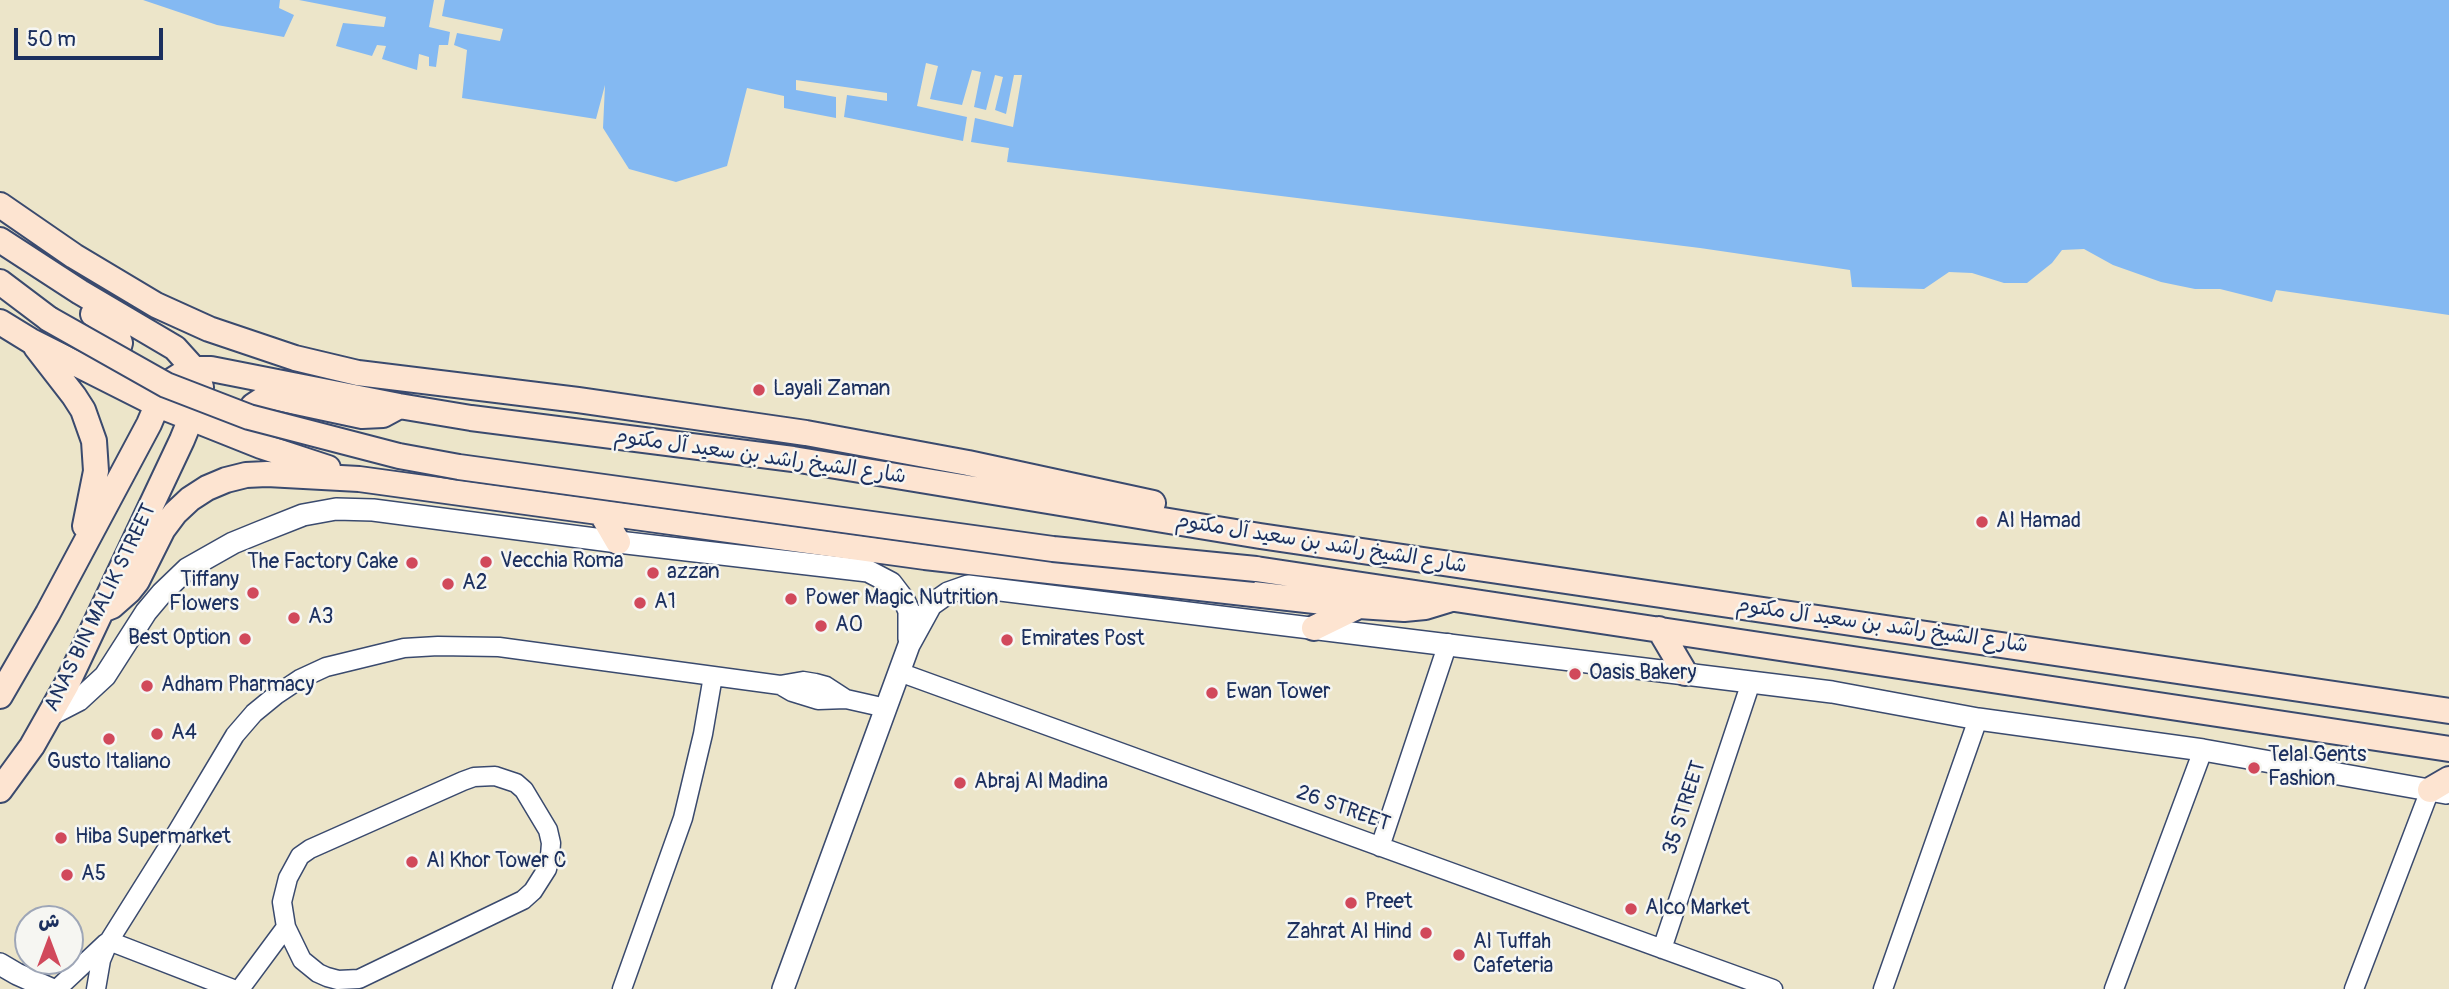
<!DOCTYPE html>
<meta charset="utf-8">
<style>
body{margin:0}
#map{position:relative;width:2449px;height:989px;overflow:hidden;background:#ece5c9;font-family:Pangolin,"Playpen Sans Arabic",sans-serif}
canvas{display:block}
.north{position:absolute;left:14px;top:905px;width:70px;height:70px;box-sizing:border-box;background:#f6f6f2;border:2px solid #9ea6b7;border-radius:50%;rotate:0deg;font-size:19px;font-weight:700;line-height:28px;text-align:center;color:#1b2f5e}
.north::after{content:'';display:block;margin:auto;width:24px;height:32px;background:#d1495b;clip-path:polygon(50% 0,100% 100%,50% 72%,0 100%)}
.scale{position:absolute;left:14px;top:28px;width:149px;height:32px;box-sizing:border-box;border:4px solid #1b2f5e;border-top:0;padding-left:9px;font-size:21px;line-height:24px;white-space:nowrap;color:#1b2f5e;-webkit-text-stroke:5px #f6f6f2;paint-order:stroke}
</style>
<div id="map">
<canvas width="2449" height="989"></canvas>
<div class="north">ش</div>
<div class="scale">50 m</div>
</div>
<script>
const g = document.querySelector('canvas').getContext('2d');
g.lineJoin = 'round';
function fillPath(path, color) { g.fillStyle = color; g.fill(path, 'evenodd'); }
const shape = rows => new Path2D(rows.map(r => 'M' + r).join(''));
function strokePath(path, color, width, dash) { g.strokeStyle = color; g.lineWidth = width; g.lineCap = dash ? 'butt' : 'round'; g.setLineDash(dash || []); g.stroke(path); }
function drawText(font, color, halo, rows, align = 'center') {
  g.font = font + ' Pangolin,"Playpen Sans Arabic",sans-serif'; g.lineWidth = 5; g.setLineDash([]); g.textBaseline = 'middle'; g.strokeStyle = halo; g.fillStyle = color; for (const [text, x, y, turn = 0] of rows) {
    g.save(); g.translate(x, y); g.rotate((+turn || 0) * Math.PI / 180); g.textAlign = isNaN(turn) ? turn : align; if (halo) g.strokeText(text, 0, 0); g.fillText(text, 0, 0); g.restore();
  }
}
fillPath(shape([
 [143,0,280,0,279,8,294,15,284,37,217,25],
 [299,0,434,0,429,27,450,32,448,45,439,45,436,67,429,66,429,57,419,54,417,70,382,59,386,46,377,45,372,56,336,46,343,23,384,27,386,17],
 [445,0,2449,0,2449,315,2276,290,2272,302,2220,289,2195,289,2161,282,2113,265,2084,249,2062,250,2052,263,2027,283,2004,283,1972,273,1949,272,1924,289,1852,287,1850,270,1700,248,1007,162,1009,148,971,142,975,118,1013,127,1022,75,1014,75,1006,114,995,110,1003,77,995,75,986,110,974,107,981,72,972,70,962,105,930,99,938,66,926,63,917,106,967,117,963,141,844,117,847,95,887,101,887,93,796,80,796,90,836,97,836,118,784,108,784,96,747,88,727,166,676,182,629,169,603,128,605,85,596,119,462,98,467,50,454,45,457,33,500,41,503,29,442,16]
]), '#84b9f2');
const minor = shape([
 [899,672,1773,989],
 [780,685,803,681,815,683,826,686,846,699],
 [495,776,516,783,524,790,548,830,551,843,550,856,547,869,533,891,523,900,359,979,338,980,327,977,318,973,302,960,286,927,282,902,288,878,300,856,310,849,463,781,474,777,495,776],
 [1380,847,1448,643],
 [109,941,233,989],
 [1662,949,1751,682],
 [57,989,106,943],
 [96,989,101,960,109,941,168,847,235,735,254,713,276,695,300,679,326,667,404,648,438,646,499,647,780,685,792,692,818,700,846,699,886,708],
 [240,989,286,927],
 [622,989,683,818,703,734,713,676],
 [1883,989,1978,719],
 [2114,989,2203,750],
 [2354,989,2430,790]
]);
const tertiary = shape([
 [50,715,79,700,105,676,146,612,162,593,187,569,233,543,260,532,303,515,336,509,373,510,618,542,868,571,891,583,904,600,909,611,909,639],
 [0,964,17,974,51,989],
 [783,989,909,645,931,605,948,593,968,586,1832,692,1978,719,2203,750,2446,793]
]);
const secondary = shape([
 [0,205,74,256,156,305,209,329,295,358,358,373,578,400,806,433,968,463,1153,503],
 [0,240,80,292,175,348,194,369,201,387,200,396,182,440,67,684,32,746,0,790],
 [0,282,49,319],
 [93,314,115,329,120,343,116,357,110,363,100,366],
 [0,322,31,341,158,405,261,446,328,468],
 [36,347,74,396,83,410,94,441,96,471,85,526],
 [259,434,253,427,251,413,253,406,265,398,273,397,362,416,383,415,396,408],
 [600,511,618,542],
 [1256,569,2449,749],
 [102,610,112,606,129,591,137,581,163,529,175,513,190,499,207,488,226,480,246,475,267,474,359,479,925,557,1359,606,1404,609,1425,607,1448,600],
 [1314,628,1359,606],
 [1659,629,1685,673],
 [0,696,48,613,149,424,163,391,171,381,182,374,194,369,211,369,399,406,471,418,793,459,1260,536,2449,711],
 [2430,790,2449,779]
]);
strokePath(minor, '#3a4a6e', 21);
strokePath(tertiary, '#3a4a6e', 24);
strokePath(secondary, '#3a4a6e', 28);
strokePath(minor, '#fff', 18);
strokePath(tertiary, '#fff', 21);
strokePath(secondary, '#fde4d1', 24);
const secondaryBridge = shape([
 [49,319,166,385,249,417,399,456,459,467,1053,549,1256,569]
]);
strokePath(secondaryBridge, '#3a4a6e', 28, []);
strokePath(secondaryBridge, '#fde4d1', 24);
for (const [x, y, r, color] of [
 [759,390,7,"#d1495b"],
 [1982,522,7,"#d1495b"],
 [486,562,7,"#d1495b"],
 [412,563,7,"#d1495b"],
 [653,573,7,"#d1495b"],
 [448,584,7,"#d1495b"],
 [253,593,7,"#d1495b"],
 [791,599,7,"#d1495b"],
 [640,603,7,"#d1495b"],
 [294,618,7,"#d1495b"],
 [821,626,7,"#d1495b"],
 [245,639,7,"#d1495b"],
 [1007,640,7,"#d1495b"],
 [1575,674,7,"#d1495b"],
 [147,686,7,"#d1495b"],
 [1212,693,7,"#d1495b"],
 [157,734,7,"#d1495b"],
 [109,739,7,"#d1495b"],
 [2254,768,7,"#d1495b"],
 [960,783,7,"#d1495b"],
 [61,838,7,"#d1495b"],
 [412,862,7,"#d1495b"],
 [67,875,7,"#d1495b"],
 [1351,903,7,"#d1495b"],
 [1631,909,7,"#d1495b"],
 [1426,933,7,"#d1495b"],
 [1459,955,7,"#d1495b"]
]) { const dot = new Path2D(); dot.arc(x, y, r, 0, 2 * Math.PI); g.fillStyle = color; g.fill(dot); strokePath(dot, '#f6f6f2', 2.5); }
drawText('21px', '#1b2f5e', '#f6f6f2', [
 ["Layali Zaman",773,390],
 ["Al Hamad",1996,522],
 ["Vecchia Roma",500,562],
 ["The Factory Cake",398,563,"right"],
 ["azzan",667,573],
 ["Tiffany",239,581,"right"],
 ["Flowers",239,605,"right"],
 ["A2",462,584],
 ["Power Magic Nutrition",805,599],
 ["A1",654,603],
 ["A3",308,618],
 ["A0",835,626],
 ["Best Option",231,639,"right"],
 ["Emirates Post",1021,640],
 ["Oasis Bakery",1589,674],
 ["Adham Pharmacy",161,686],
 ["Ewan Tower",1226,693],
 ["A4",171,734],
 ["Telal Gents",2268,756],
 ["Fashion",2268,780],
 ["Gusto Italiano",109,763,"center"],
 ["Abraj Al Madina",974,783],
 ["Hiba Supermarket",75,838],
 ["Al Khor Tower C",426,862],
 ["A5",81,875],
 ["Preet",1365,903],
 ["Alco Market",1645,909],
 ["Zahrat Al Hind",1412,933,"right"],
 ["Al Tuffah",1473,943],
 ["Cafeteria",1473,967]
], 'left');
drawText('21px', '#1b2f5e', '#f6f6f2', [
 ["شارع الشيخ راشد بن سعيد آل مكتوم",760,457,8],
 ["شارع الشيخ راشد بن سعيد آل مكتوم",1321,544,9],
 ["ANAS BIN MALIK STREET",101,608,-64],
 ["شارع الشيخ راشد بن سعيد آل مكتوم",1882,626,8],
 ["35 STREET",1685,808,-72],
 ["26 STREET",1343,809,20]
]);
</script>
